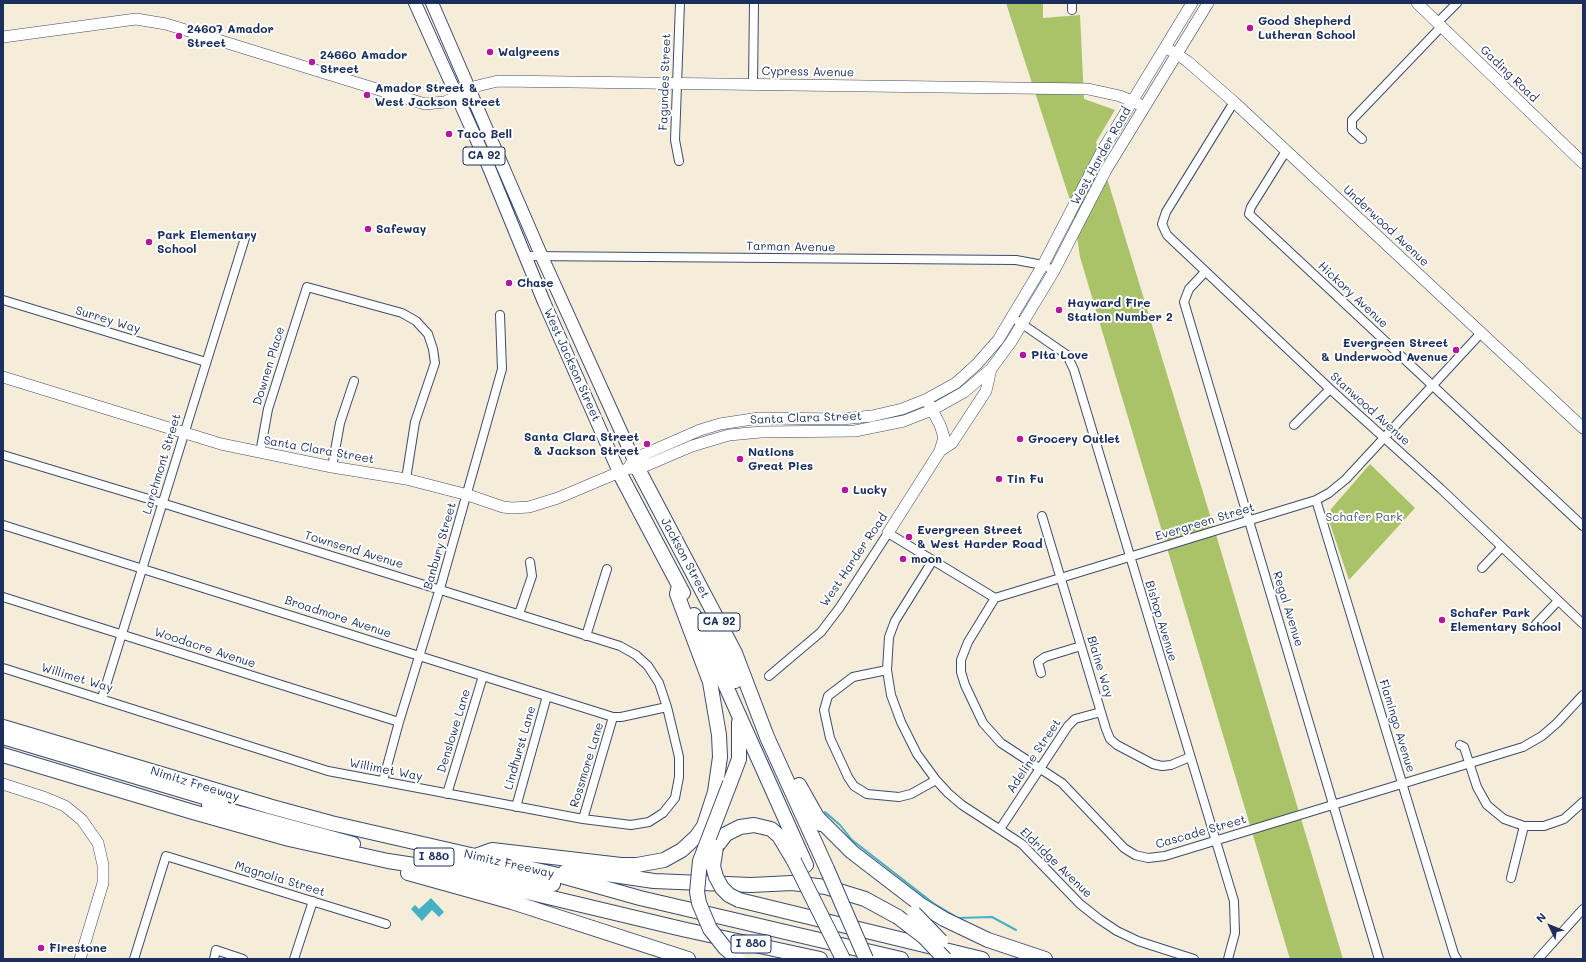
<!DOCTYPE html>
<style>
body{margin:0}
#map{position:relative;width:1586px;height:962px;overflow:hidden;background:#f5edda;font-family:Mali,sans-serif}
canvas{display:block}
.frame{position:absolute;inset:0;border:4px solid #1b2f5e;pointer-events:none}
.north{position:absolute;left:1530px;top:906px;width:40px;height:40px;-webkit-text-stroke:3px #fff;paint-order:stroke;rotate:313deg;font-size:11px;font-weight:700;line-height:16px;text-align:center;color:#1b2f5e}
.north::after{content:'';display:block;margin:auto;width:14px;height:18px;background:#1b2f5e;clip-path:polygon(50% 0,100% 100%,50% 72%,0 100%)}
</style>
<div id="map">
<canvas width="1586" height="962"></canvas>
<div class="frame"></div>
<div class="north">N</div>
</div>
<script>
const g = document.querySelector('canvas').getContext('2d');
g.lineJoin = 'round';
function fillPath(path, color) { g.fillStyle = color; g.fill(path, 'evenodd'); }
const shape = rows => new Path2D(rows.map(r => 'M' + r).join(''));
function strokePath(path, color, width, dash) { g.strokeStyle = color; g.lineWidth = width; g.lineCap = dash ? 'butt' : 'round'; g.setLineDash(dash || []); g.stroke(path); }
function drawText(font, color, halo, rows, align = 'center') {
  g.font = font + ' Mali,sans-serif'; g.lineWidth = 4; g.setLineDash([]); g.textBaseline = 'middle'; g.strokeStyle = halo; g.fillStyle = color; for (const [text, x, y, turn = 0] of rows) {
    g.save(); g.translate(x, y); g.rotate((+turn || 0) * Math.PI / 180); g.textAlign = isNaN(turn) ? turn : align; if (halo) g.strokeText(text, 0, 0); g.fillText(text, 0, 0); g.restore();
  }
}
fillPath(shape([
 [1006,3,1043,3,1043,18,1080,15,1084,99,1115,110,1096,142,1217,538,1343,959,1290,959,1080,257,1073,209,1068,194],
 [1370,464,1415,508,1349,580,1329,521,1331,509]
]), '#aac268');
fillPath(shape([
 [431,898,444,912,439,917,432,910,422,921,411,909,415,905,419,909]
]), '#46b1c4');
strokePath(shape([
 [825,812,840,825,852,840,933,903,958,918,992,917,1016,930]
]), '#46b1c4', 2);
const street = shape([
 [1072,10,1072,3],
 [1437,23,1457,3],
 [753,84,754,3],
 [1234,102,1166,212,1162,224,1167,235,1330,389,1441,489,1583,624],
 [1362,139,1352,130,1352,120,1441,27],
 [1286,151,1251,207,1249,214,1583,526],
 [679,161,675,140,680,3],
 [526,256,1016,260,1043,265,1054,271],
 [1205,272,1189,289,1184,302,1379,959],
 [3,300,206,362],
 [1012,317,1067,355,1074,370,1234,901,1235,933,1228,959],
 [1294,425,1330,389],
 [260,453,268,409,307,287,402,313,416,321,428,334,433,349,435,363,415,422,406,479],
 [3,455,162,503,620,646,636,655,648,666,659,683,667,707,679,757,679,777,675,798,663,813,649,822,631,825,583,819,328,771,3,668],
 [332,467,340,423,354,381],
 [1316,500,1454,954,1457,959],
 [1042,516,1106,729,1110,739,1117,745,1153,764,1162,766,1171,765,1190,757],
 [3,525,613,717,621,717,667,707],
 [933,560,895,621,889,637,887,670,891,695,901,722,917,754,936,780,948,793,962,805,1022,844,1080,904,1099,919,1117,931,1138,941,1194,959],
 [1482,568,1502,547],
 [3,597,399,722],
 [995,598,968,642,961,660,961,672,965,685,983,723,1001,743,1062,783,1124,848,1135,855,1148,858,1165,856,1523,747,1542,736,1557,723,1583,695],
 [519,614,532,576,530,562],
 [1536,624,1558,601],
 [586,636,607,569],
 [887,670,853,677,828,696,824,710,830,738,848,777,854,786,867,794,899,797,911,794,936,780],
 [1041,673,1038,662,1045,657,1081,646],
 [769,676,821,632,840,607,888,533,995,598,1316,500,1329,493,1346,479,1481,333],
 [102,698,245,238],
 [1460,745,1464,747,1477,787,1487,805,1504,819,1524,826,1544,826,1564,819,1583,802],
 [383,781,399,722,441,585,502,369,500,315],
 [447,794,483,676],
 [516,807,547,696],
 [583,819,613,717],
 [1000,829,1068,726,1075,719,1101,712],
 [1511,878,1524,826],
 [134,959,166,856,386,924],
 [214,959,216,950,243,959],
 [294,959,313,901],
 [1538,959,1583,909]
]);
const secondary = shape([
 [1417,3,1583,163],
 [3,37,136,19,166,24,425,104,445,102,477,86,498,81,1088,89,1120,96,1143,106],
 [1170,50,1187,61,1234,102,1583,428],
 [3,377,221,444,332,467,406,479,468,495,503,507,512,508,529,507,558,498,629,468,638,469,692,446,729,435,761,432,855,431,904,421,932,410,964,392,991,369,1011,342,1054,271,1106,170,1208,3],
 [940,451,952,443,986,391,991,369],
 [629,467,633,460,645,454,700,430,720,424,759,418,842,419,872,416,902,409,927,399,956,383,977,364,998,340,1043,265,1102,151,1192,3],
 [888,533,940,451,944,437,940,425,929,404],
 [3,784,46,798,65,806,82,820,98,843,103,865,103,883,80,959]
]);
const primary = shape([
 [415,3,487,163,544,302,619,472],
 [432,3,542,257,638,469]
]);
const highway = shape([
 [638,469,735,653,767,737,827,869],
 [619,472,683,593],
 [694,615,806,865],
 [708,621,735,681],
 [3,727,272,807,331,823,558,875,640,898,901,959],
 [3,737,221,802],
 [3,755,193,812,289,839,388,861,414,865,682,929,820,959],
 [730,783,739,759,739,722],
 [799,785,821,824],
 [209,805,353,844],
 [817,817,852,852,921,905,944,919,988,940,1045,959],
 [716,847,726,834,740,827,754,825,771,829,779,836,794,861],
 [429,856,553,884],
 [475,856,492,850,621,865,637,865,664,860,682,850,697,836,704,826,715,792,720,757,719,735,710,682,677,594,679,586],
 [565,872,572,869,654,881,751,885,792,883,826,887,865,899,898,917],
 [408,873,512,902,688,959],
 [739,900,982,959]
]);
strokePath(street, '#3c4c71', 10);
strokePath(secondary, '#3c4c71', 12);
strokePath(primary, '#3c4c71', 14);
strokePath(highway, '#3c4c71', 16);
strokePath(street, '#fff', 8);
strokePath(secondary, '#fff', 11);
strokePath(primary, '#fff', 12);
strokePath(highway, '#fff', 14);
const highwayBridge = shape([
 [730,783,700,861,697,892,699,903,710,929,725,948,738,959],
 [716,847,713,866,716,877,722,888,729,895,739,900],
 [794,861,843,959],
 [827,869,866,959],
 [914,913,941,941],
 [898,917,924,937,945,959]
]);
strokePath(highwayBridge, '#3c4c71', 16, []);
strokePath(highwayBridge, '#fff', 14);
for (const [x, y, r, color] of [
 [1250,28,4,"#b5179e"],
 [179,36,4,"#b5179e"],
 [490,52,4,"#b5179e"],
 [312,62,4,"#b5179e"],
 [367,95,4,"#b5179e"],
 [449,134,4,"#b5179e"],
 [368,229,4,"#b5179e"],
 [149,242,4,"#b5179e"],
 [509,283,4,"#b5179e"],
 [1059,310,4,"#b5179e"],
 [1456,350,4,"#b5179e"],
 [1023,355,4,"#b5179e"],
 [1020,439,4,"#b5179e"],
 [647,444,4,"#b5179e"],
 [740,459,4,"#b5179e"],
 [999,479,4,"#b5179e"],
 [845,490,4,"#b5179e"],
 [909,537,4,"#b5179e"],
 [903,559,4,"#b5179e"],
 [1442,620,4,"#b5179e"],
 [41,948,4,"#b5179e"]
]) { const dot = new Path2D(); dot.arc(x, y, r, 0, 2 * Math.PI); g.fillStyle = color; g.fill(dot); strokePath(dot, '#fff', 1.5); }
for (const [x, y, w] of [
 [484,156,42],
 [719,622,42],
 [434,857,40],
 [751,944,40]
]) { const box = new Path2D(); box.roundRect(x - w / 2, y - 9, w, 18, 3); g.fillStyle = '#fff'; g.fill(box); strokePath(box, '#1b2f5e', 1); }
drawText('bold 11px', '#1b2f5e', null, [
 ["CA 92",484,156],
 ["CA 92",719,622],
 ["I 880",434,857],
 ["I 880",751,944]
]);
drawText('bold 12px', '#1b2f5e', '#fff', [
 ["Good Shepherd",1258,21],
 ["Lutheran School",1258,35],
 ["24607 Amador",187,29],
 ["Street",187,43],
 ["Walgreens",498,52],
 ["24660 Amador",320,55],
 ["Street",320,69],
 ["Amador Street &",375,88],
 ["West Jackson Street",375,102],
 ["Taco Bell",457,134],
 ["Safeway",376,229],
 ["Park Elementary",157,235],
 ["School",157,249],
 ["Chase",517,283],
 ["Hayward Fire",1067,303],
 ["Station Number 2",1067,317],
 ["Evergreen Street",1448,343,"right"],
 ["& Underwood Avenue",1448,357,"right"],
 ["Pita Love",1031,355],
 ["Santa Clara Street",639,437,"right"],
 ["& Jackson Street",639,451,"right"],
 ["Grocery Outlet",1028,439],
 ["Nations",748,452],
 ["Great Pies",748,466],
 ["Tin Fu",1007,479],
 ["Lucky",853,490],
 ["Evergreen Street",917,530],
 ["& West Harder Road",917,544],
 ["moon",911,559],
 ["Schafer Park",1450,613],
 ["Elementary School",1450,627],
 ["Firestone",49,948]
], 'left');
drawText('12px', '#1b2f5e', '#fff', [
 ["Cypress Avenue",808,72,1],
 ["Gading Road",1509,74,44],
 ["Fagundes Street",665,82,-88],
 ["West Harder Road",1101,156,-61],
 ["Underwood Avenue",1386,226,43],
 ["Tarman Avenue",791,247,1],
 ["Hickory Avenue",1353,295,43],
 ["Surrey Way",108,320,17],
 ["West Jackson Street",572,365,66],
 ["Downen Place",269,366,-73],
 ["Stanwood Avenue",1370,409,42],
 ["Santa Clara Street",806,418,-2],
 ["Santa Clara Street",319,450,10],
 ["Larchmont Street",162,464,-73],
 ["Evergreen Street",1205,522,-17],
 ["Banbury Street",440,546,-74],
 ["Townsend Avenue",354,550,17],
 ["Jackson Street",685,558,62],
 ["West Harder Road",854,560,-56],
 ["Regal Avenue",1288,609,73],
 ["Broadmore Avenue",338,617,18],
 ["Bishop Avenue",1161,621,73],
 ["Woodacre Avenue",205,648,18],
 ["Blaine Way",1100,667,73],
 ["Willimet Way",77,678,17],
 ["Flamingo Avenue",1397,726,73],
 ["Denslowe Lane",454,731,-73],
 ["Lindhurst Lane",520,748,-74],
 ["Adeline Street",1034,756,-56],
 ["Rossmore Lane",587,765,-73],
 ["Willimet Way",386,770,11],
 ["Nimitz Freeway",195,784,17],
 ["Cascade Street",1201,832,-16],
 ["Eldridge Avenue",1056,863,44],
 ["Nimitz Freeway",509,864,13],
 ["Magnolia Street",280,879,17]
]);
drawText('12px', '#465b61', '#fff', [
 ["Schafer Park",1364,517]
]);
</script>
